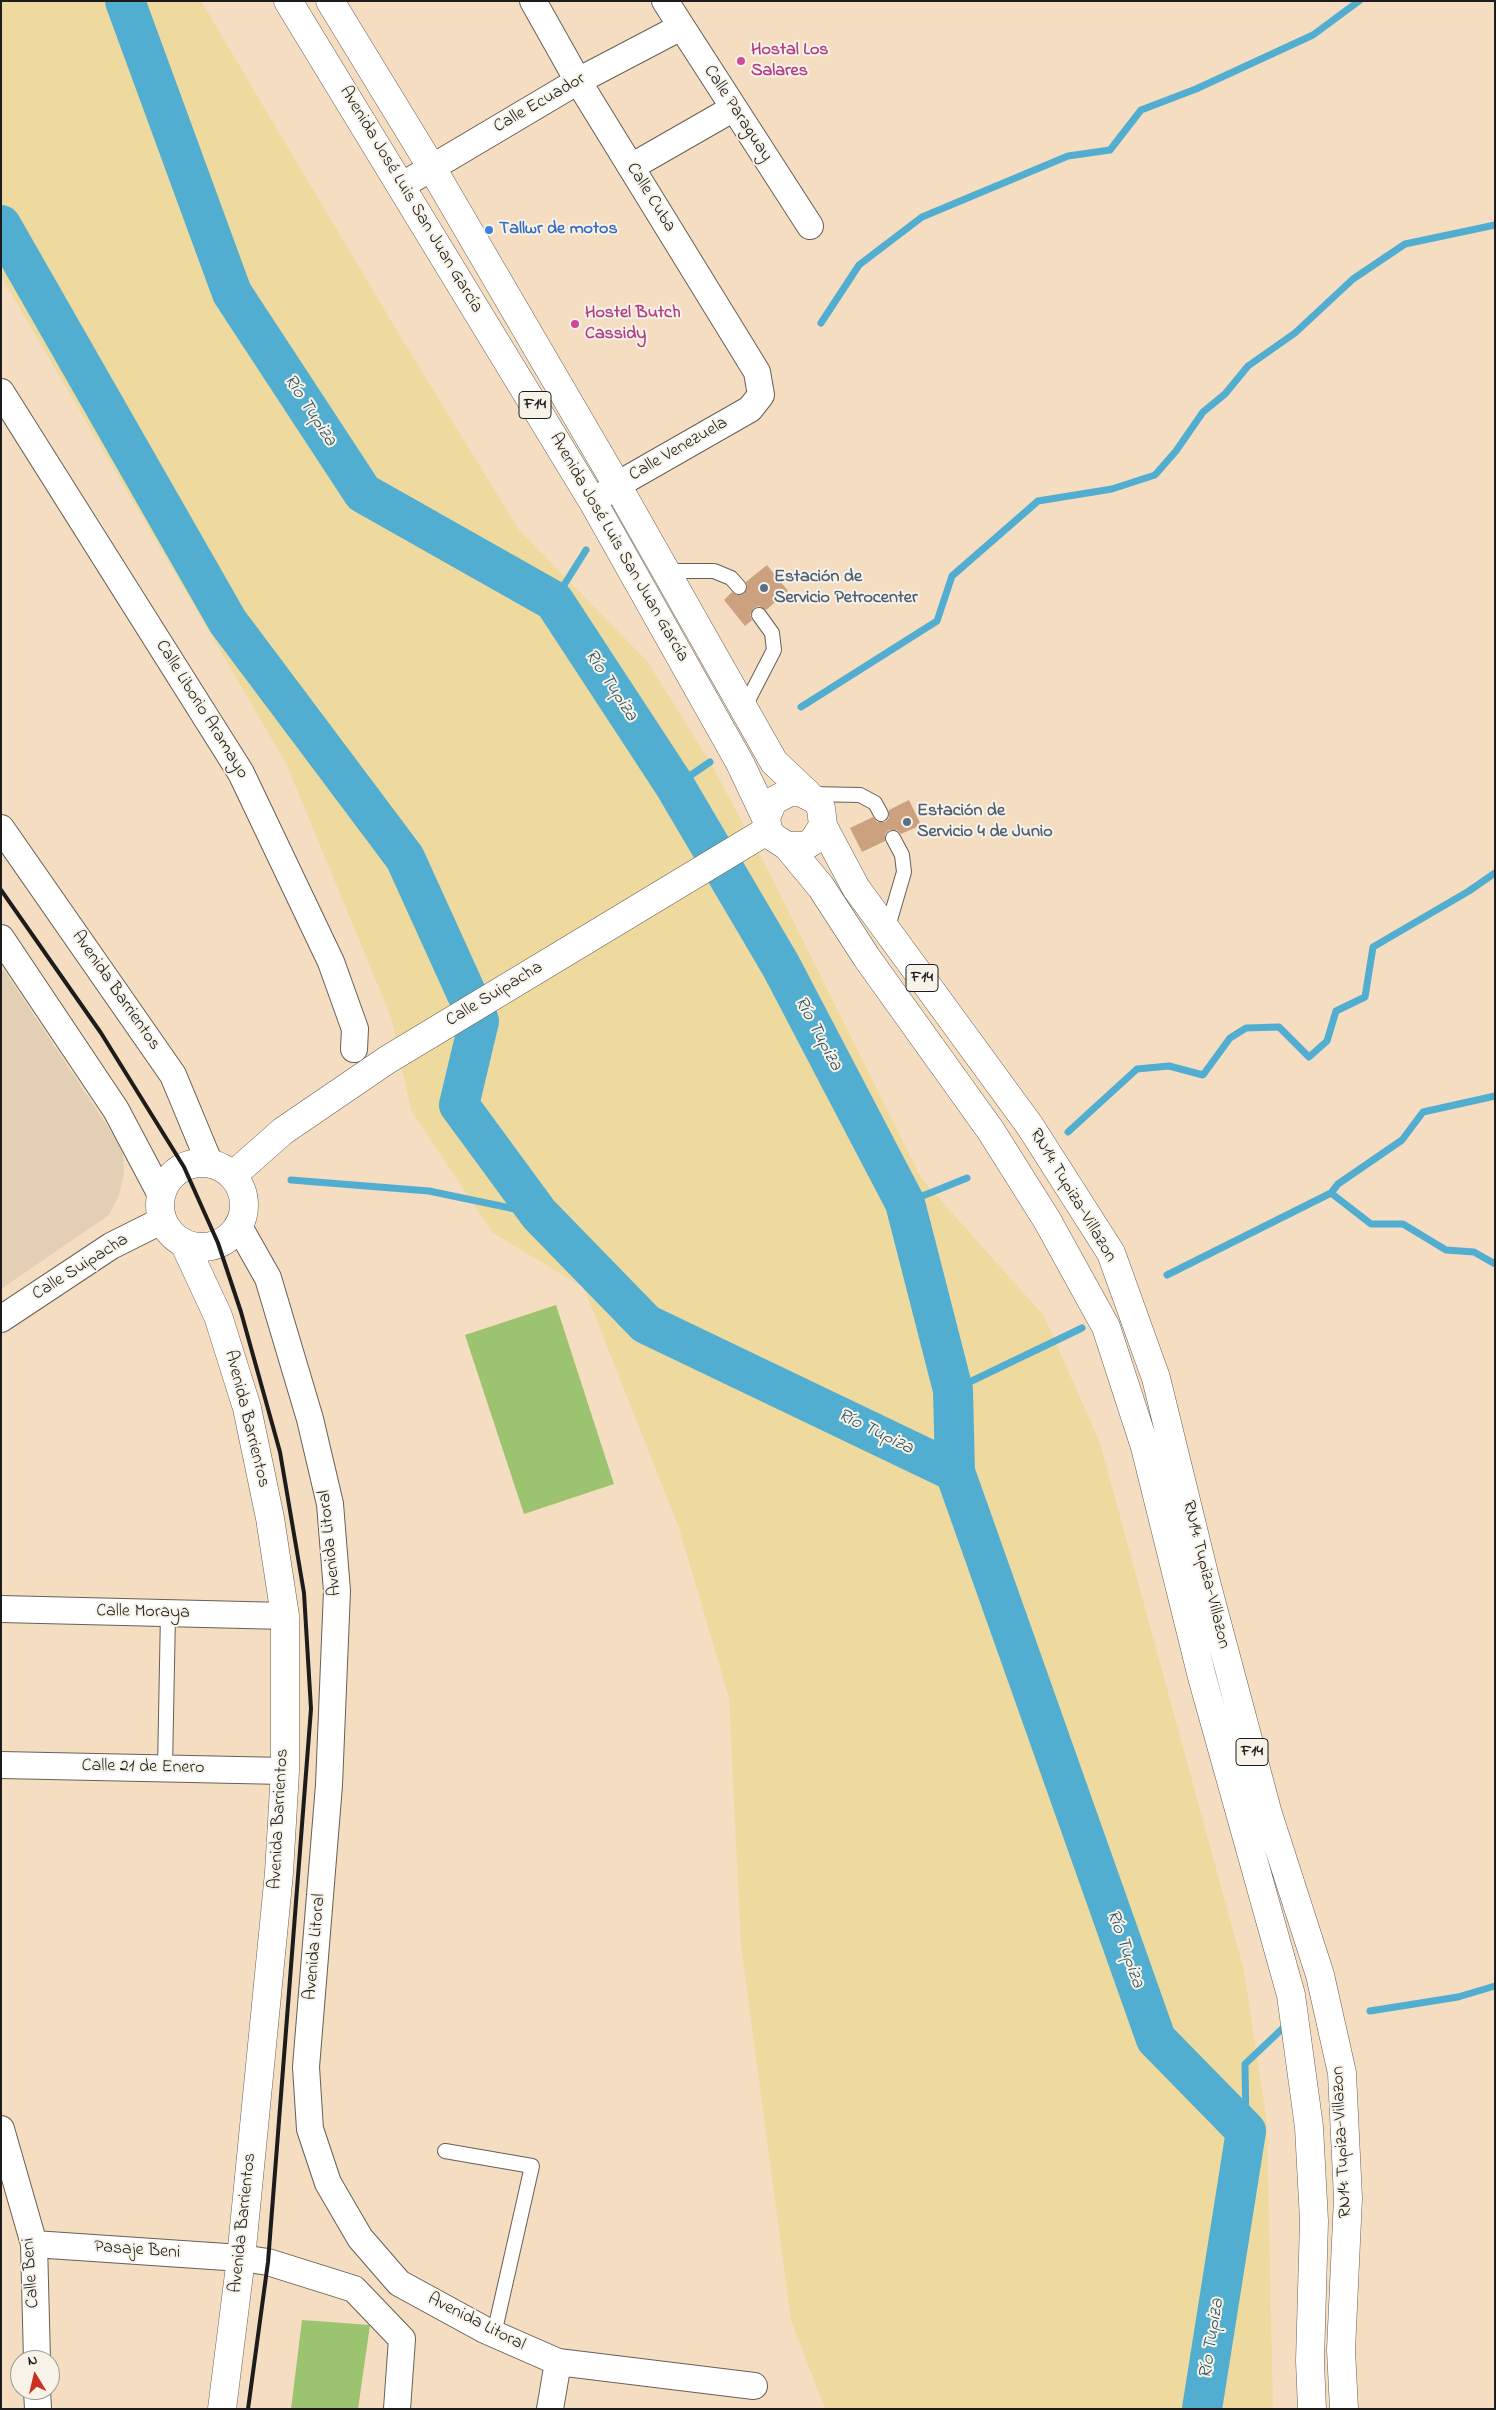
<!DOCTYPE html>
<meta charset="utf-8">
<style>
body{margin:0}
#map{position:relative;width:1496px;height:2410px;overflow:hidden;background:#f4ddc0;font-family:"Indie Flower",sans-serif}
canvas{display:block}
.frame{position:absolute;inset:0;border:2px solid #1c1c1c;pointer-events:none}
.north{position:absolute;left:10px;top:2350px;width:50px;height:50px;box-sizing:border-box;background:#f7f3e8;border:1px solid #9f9d96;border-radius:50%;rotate:351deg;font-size:14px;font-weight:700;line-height:20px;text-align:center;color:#1c1c1c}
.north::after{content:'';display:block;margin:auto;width:18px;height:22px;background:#c8321e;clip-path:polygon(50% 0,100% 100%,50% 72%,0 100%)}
</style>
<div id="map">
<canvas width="1496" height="2410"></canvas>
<div class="frame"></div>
<div class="north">N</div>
</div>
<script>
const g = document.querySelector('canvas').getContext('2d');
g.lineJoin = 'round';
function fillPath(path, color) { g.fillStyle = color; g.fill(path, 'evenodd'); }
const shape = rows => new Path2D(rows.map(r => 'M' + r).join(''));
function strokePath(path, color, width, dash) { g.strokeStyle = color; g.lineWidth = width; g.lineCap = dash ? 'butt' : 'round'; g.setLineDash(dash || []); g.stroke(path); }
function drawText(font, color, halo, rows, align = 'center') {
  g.font = font + ' "Indie Flower",sans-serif'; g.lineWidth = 4; g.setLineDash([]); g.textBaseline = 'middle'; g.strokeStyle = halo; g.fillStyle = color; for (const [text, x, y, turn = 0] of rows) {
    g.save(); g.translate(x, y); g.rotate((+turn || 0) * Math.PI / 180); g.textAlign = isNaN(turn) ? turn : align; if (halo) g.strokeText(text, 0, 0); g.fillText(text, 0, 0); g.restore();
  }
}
fillPath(shape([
 [4,970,116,1139,123,1154,124,1174,119,1195,109,1215,1,1289,1,972]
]), '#e3d0b4');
fillPath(shape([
 [556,1305,614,1484,524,1514,465,1335],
 [302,2320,370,2325,358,2409,291,2409]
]), '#9cc36f');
fillPath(shape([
 [1,1,201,1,397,331,519,530,647,661,710,762,768,870,921,1178,1044,1316,1100,1443,1244,1971,1267,2123,1273,2409,825,2409,791,2320,741,1945,729,1698,679,1528,584,1288,493,1233,411,1110,391,1017,286,763,1,276]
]), '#eeda9e');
strokePath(shape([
 [821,323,859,265,922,217,1068,156,1110,150,1141,110,1196,89,1313,35,1359,1],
 [554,601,586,550],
 [801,707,937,621,952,576,1038,501,1112,489,1155,475,1176,451,1203,412,1225,394,1248,366,1295,333,1353,279,1405,244,1495,225],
 [675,786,710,762],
 [1068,1132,1137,1069,1169,1066,1203,1075,1230,1038,1246,1028,1279,1027,1309,1057,1327,1041,1336,1011,1365,997,1373,947,1469,891,1495,873],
 [291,1180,429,1191,539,1214],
 [1331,1193,1371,1224,1403,1224,1446,1250,1474,1252,1495,1264],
 [905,1203,967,1178],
 [1167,1275,1331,1193,1338,1184,1402,1140,1423,1112,1495,1096],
 [953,1390,1082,1328],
 [1370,2011,1458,1997,1495,1986],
 [1246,2131,1245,2064,1282,2029]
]), '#52aed0', 7);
strokePath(shape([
 [125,1,232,293,363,493,554,601,675,786,781,966,905,1203,953,1390,955,1472],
 [1,225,228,622,405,858,479,1021,459,1105,539,1214,646,1324,955,1472,1156,2039,1246,2131,1202,2409]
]), '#52aed0', 40);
fillPath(shape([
 [767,565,788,591,766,610,759,606,754,608,750,615,752,620,745,626,724,600,732,592,737,595,744,594,747,589,746,582],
 [909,800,921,825,901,834,897,830,889,830,885,834,885,841,862,852,850,828,873,817,877,822,885,822,889,818,889,810]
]), '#cba180');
const lane = shape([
 [666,571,714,571,731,578,739,587],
 [743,710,774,650,772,633,759,615],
 [810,794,860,795,875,803,881,814],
 [887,930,904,872,902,855,893,838],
 [165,1768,168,1613],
 [445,2151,532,2166,494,2334]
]);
const street = shape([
 [533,1,578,81,757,372,761,395,750,409,617,485,593,502],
 [665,1,810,226],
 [631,167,734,108],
 [401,186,578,81,681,27],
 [1,392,241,773,331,962,355,1029,354,1049],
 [1,828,173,1075,210,1164],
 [1,938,116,1110,161,1195],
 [238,1225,268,1278,310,1419,330,1504,337,1591,329,1785,306,2067,310,2129,328,2183,360,2238,399,2283,485,2330,558,2362,754,2386],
 [1,1319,111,1246,163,1220],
 [1,1609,285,1616],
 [1,1765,285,1771],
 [1,2129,34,2244,37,2360],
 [34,2244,241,2258,268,2262,354,2289,402,2339,397,2409],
 [37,2390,38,2409],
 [550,2409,558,2362]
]);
const secondary = shape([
 '160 1205a42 42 0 1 1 84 0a42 42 0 1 1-84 0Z',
 [232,1176,283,1131,387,1060,768,830],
 [184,1243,218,1316,247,1408,270,1518,285,1616,285,1771,279,1873,241,2258,222,2409]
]);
const highway = shape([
 [288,1,593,502,740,763,766,818,768,830,773,837,787,846,805,846,813,841,823,826,821,808,816,800,800,792,790,792,773,801,766,818],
 [330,1,432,168,617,485,774,762,808,794],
 [823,826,856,888,1030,1126,1111,1253,1156,1378,1206,1582,1268,1814,1320,1975,1342,2073,1348,2198,1341,2350,1344,2409],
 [787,846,821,887,867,958,991,1131,1047,1220,1106,1327,1145,1447,1202,1677,1291,1995,1309,2127,1314,2221,1310,2361,1312,2409]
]);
strokePath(lane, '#686055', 16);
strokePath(street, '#686055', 28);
strokePath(secondary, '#686055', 29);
strokePath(highway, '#686055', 29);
strokePath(lane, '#fff', 14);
strokePath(street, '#fff', 26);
strokePath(secondary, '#fff', 28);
strokePath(highway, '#fff', 28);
strokePath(shape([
 [1,890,101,1033,184,1167,218,1243,241,1312,280,1452,304,1593,311,1709,268,2262,248,2409]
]), '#1c1c1c', 4);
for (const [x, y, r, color] of [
 [741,61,5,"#d1479c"],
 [489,230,5,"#3f7fe0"],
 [575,324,5,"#d1479c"],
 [764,588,5,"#5c6f8a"],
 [907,822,5,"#5c6f8a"]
]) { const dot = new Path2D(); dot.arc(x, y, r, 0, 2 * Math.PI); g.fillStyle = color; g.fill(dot); strokePath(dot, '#f7f3e8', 2); }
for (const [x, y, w] of [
 [535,405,32],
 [922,978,32],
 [1252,1752,32]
]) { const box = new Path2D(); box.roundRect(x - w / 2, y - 13.5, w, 27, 4); g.fillStyle = '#f7f3e8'; g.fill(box); strokePath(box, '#1c1c1c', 1); }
drawText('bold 16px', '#1c1c1c', null, [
 ["F14",535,405],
 ["F14",922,978],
 ["F14",1252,1752]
]);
drawText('bold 18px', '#b23c85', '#f7f3e8', [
 ["Hostal Los",751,51],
 ["Salares",751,72],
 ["Hostel Butch",585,314],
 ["Cassidy",585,335]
], 'left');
drawText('18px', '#1c1c1c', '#f7f3e8', [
 ["Calle Ecuador",540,104,-30],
 ["Calle Paraguay",737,114,57],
 ["Calle Cuba",650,198,58],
 ["Avenida José Luis San Juan García",410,200,59],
 ["Calle Venezuela",679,450,-30],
 ["Avenida José Luis San Juan García",618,548,60],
 ["Calle Liborio Aramayo",201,710,58],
 ["Avenida Barrientos",115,991,55],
 ["Calle Suipacha",495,995,-31],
 ["RN14: Tupiza-Villazon",1072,1196,59],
 ["Calle Suipacha",81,1268,-32],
 ["Avenida Barrientos",246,1419,76],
 ["Avenida Litoral",331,1543,-96],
 ["RN14: Tupiza-Villazon",1205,1575,76],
 ["Calle Moraya",143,1613,1],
 ["Calle 21 de Enero",143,1768,1],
 ["Avenida Barrientos",280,1819,-87],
 ["Avenida Litoral",316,1947,-85],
 ["RN14: Tupiza-Villazon",1343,2142,-93],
 ["Avenida Barrientos",244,2223,-84],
 ["Pasaje Beni",137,2251,4],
 ["Calle Beni",32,2273,-94],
 ["Avenida Litoral",476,2323,27]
]);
drawText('bold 18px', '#366cbe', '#f7f3e8', [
 ["Tallwr de motos",499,230]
], 'left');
drawText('bold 18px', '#4e5e75', '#f7f3e8', [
 ["Estación de",774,578],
 ["Servicio Petrocenter",774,599],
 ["Estación de",917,812],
 ["Servicio 4 de Junio",917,833]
], 'left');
drawText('italic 19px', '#325664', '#f7f3e8', [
 ["Río Tupiza",309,411,57],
 ["Río Tupiza",610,686,57],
 ["Río Tupiza",817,1034,62],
 ["Río Tupiza",875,1433,26],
 ["Río Tupiza",1124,1949,71],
 ["Río Tupiza",1213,2339,-81]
]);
</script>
